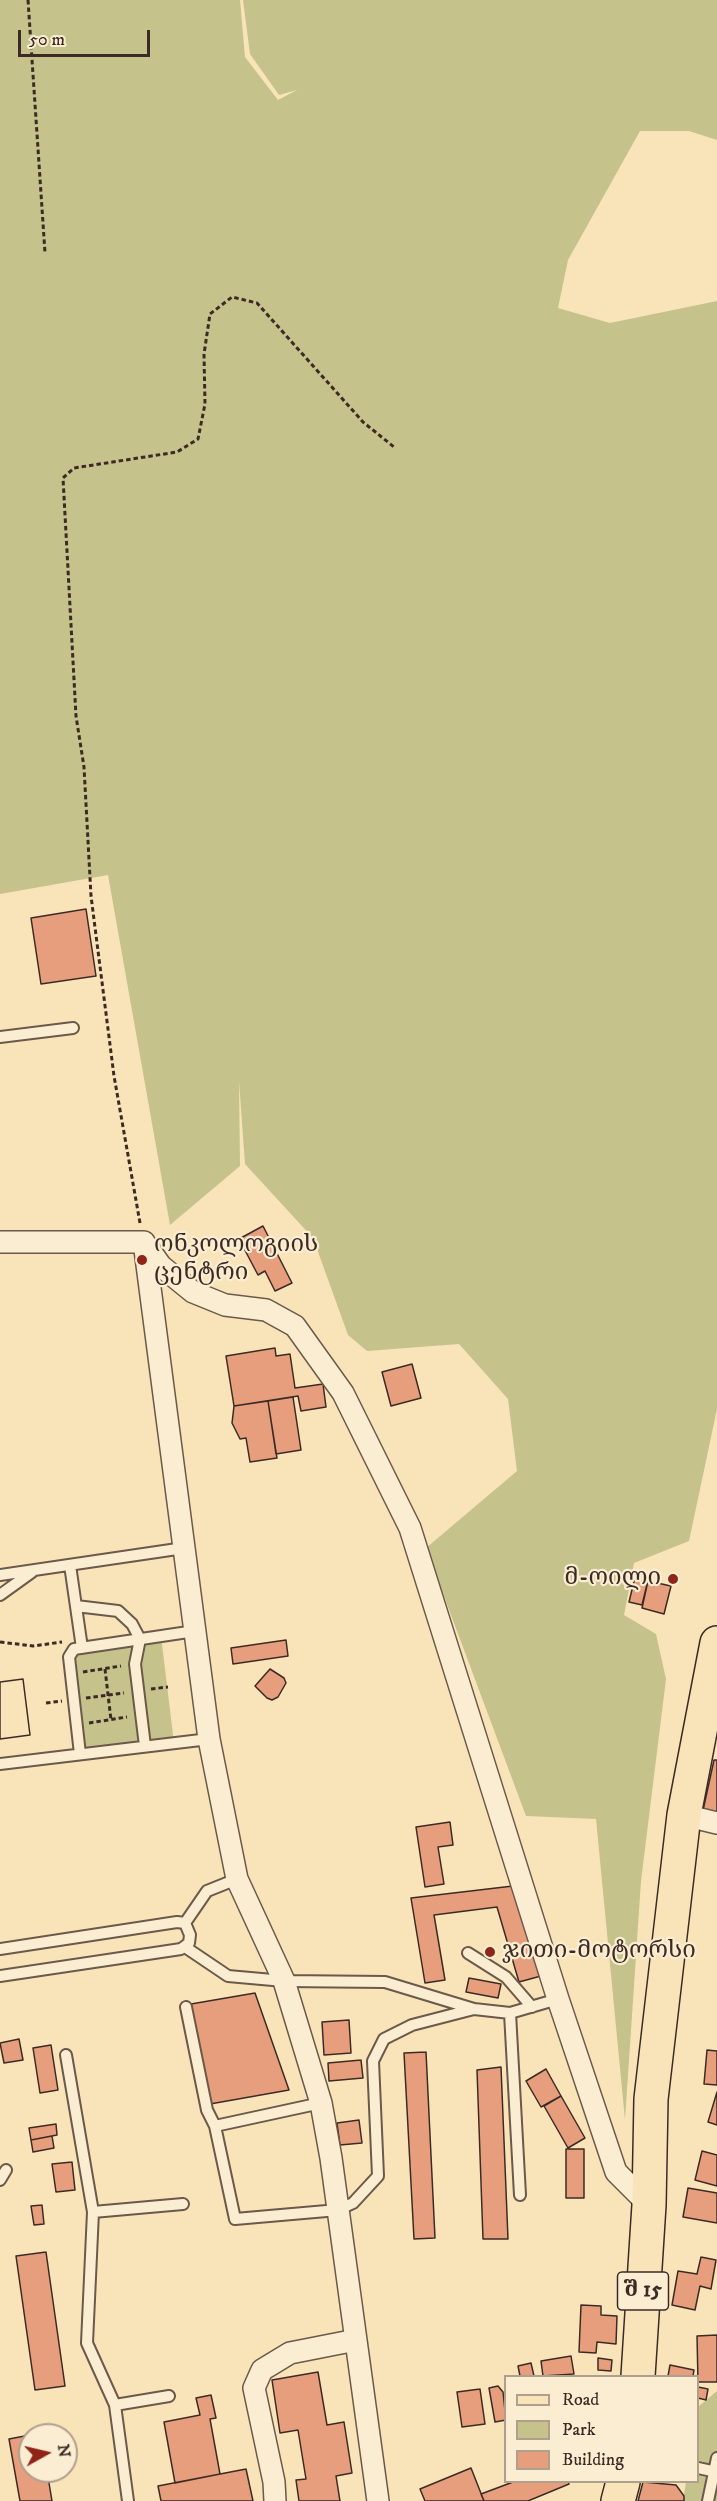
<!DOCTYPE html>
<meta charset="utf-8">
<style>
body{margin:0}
#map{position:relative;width:717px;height:2501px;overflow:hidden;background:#f9e4ba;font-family:"IM FELL DW Pica",serif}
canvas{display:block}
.legend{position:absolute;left:504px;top:2375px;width:195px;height:108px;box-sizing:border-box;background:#fbedd2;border:2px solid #af9f8d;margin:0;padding:8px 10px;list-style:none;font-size:18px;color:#3c2b25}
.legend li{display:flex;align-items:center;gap:12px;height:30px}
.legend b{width:30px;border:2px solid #af9f8d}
.north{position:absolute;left:18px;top:2423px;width:60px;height:60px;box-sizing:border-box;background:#fbedd2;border:2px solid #af9f8d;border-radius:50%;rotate:82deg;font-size:16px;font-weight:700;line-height:24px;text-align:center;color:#3c2b25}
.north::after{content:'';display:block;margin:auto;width:21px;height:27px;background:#8f2418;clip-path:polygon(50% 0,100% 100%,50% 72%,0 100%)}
.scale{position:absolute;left:18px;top:30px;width:132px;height:27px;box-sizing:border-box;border:3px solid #3c2b25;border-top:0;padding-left:8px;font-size:18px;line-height:21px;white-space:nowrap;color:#3c2b25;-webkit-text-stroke:4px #fbedd2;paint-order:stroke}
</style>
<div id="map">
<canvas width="717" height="2501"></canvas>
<ul class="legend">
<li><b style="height:8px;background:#f9e4ba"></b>Road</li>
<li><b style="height:16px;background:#c5c28b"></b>Park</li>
<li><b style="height:16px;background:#e79e7d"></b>Building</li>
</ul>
<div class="north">N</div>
<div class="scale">50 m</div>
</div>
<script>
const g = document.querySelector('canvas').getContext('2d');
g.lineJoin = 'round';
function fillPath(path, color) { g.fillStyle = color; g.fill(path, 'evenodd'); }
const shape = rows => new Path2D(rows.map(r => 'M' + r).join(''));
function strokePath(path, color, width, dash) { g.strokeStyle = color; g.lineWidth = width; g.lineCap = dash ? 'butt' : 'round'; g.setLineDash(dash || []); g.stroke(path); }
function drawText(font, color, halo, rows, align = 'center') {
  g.font = font + ' "IM FELL DW Pica","Noto Serif Georgian",serif'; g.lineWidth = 4.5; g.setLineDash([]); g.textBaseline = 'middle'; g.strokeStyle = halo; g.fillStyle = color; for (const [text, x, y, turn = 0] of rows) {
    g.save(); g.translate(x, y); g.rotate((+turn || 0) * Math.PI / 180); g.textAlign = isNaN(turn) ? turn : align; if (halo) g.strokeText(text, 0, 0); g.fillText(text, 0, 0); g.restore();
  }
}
fillPath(shape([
 [0,0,240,0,245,57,278,100,297,90,279,95,250,54,243,0,717,0,717,140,689,131,640,131,568,260,558,308,610,323,717,301,717,1409,689,1541,634,1563,624,1615,656,1634,666,1679,641,1881,625,2120,596,1819,526,1816,426,1548,517,1471,508,1399,459,1344,367,1351,348,1335,313,1238,245,1164,239,1081,240,1166,170,1225,108,875,0,894],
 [161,1636,174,1743,80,1754,69,1657,74,1649],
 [717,2391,717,2501,683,2501,686,2482,698,2482,698,2407]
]), '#c5c28b');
const building = shape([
 [86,909,96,976,41,984,31,918,86,909],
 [263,1226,292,1283,275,1291,265,1271,258,1275,239,1239,263,1226],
 [275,1348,276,1356,290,1354,295,1388,323,1384,326,1407,301,1411,298,1396,234,1406,226,1356,275,1348],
 [412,1364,421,1398,391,1406,382,1372,412,1364],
 [293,1397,301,1450,276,1454,268,1401,293,1397],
 [268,1401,277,1458,250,1462,246,1438,240,1439,232,1423,234,1406,268,1401],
 [636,1573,649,1576,642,1605,629,1602,636,1573],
 [648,1581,671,1586,664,1614,642,1608,648,1581],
 [286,1640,288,1656,233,1664,231,1648,286,1640],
 [270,1669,284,1678,286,1683,278,1697,272,1700,267,1698,255,1686,270,1669],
 [23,1679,30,1735,0,1739,0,1682,23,1679],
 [23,1679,30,1735,0,1739,0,1682,23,1679],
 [714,1760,717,1760,717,1818,702,1815,714,1760],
 [450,1822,453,1845,438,1847,444,1884,425,1887,416,1827,450,1822],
 [513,1886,541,1976,519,1982,497,1907,434,1915,445,1980,425,1983,411,1898,513,1886],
 [469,1978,501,1984,498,1998,466,1992,469,1978],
 [255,1993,289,2090,210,2104,191,2004,255,1993],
 [349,2020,351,2053,324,2055,322,2022,349,2020],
 [19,2039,23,2060,4,2063,0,2043,19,2039],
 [51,2045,58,2090,40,2093,33,2048,51,2045],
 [707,2050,717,2051,717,2085,704,2084,707,2050],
 [426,2052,435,2238,414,2239,404,2053,426,2052],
 [361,2060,363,2078,329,2081,328,2063,361,2060],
 [501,2067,508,2239,483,2239,477,2070,501,2067],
 [546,2069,561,2096,541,2107,526,2081,546,2069],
 [717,2092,717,2125,708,2122,717,2092],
 [561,2096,585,2138,568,2148,544,2106,561,2096],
 [359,2120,362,2143,340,2145,337,2123,359,2120],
 [56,2124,57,2135,31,2140,29,2128,56,2124],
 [52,2136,54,2148,33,2152,31,2140,52,2136],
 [566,2149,584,2149,584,2198,566,2198,566,2149],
 [702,2151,717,2155,717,2186,695,2180,702,2151],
 [72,2162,75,2190,56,2192,52,2164,72,2162],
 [688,2188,717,2193,717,2223,683,2217,688,2188],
 [42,2205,44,2224,34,2225,31,2206,42,2205],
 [46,2252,65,2386,35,2390,16,2256,46,2252],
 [701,2257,716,2260,711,2289,700,2286,695,2310,672,2305,678,2271,697,2274,701,2257],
 [581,2305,601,2306,601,2315,617,2316,616,2344,597,2342,596,2353,579,2352,581,2305],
 [717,2335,717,2382,698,2382,697,2336,717,2335],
 [571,2356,574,2374,543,2376,541,2361,571,2356],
 [598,2358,612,2360,611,2371,598,2370,598,2358],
 [531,2363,534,2376,520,2376,518,2366,531,2363],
 [670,2365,694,2370,693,2376,668,2376,670,2365],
 [318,2372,327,2425,344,2422,352,2473,336,2476,340,2501,299,2501,296,2480,306,2479,298,2430,280,2433,272,2380,318,2372],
 [498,2386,503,2392,506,2420,495,2422,489,2388,498,2386],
 [698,2387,708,2389,706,2400,698,2398,698,2387],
 [480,2389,485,2424,462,2427,457,2392,480,2389],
 [211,2395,216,2418,210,2419,220,2474,175,2483,164,2422,200,2415,196,2398,211,2395],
 [30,2435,30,2471,47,2471,52,2501,20,2501,9,2439,30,2435],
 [471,2468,484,2501,425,2501,420,2489,471,2468],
 [246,2469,253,2501,161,2501,158,2486,246,2469],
 [513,2482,568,2482,569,2484,528,2501,484,2501,481,2494,513,2482],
 [643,2482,676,2485,684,2496,684,2501,638,2501,643,2482]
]);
fillPath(building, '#e79e7d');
strokePath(building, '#3c2b25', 1.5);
const lane = shape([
 [0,1037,73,1028],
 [70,1565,82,1648],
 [0,1575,184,1548],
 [0,1595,32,1572],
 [76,1606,118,1611,132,1624,140,1639,135,1664,145,1746],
 [80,1754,69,1657,74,1649,195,1631],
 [0,1764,209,1739],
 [185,1923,207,1891,237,1879],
 [185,1947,228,1976,284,1981,385,1982,474,2009,510,2013,558,1999],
 [0,1949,177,1922,185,1923,190,1935,189,1943,181,1949,0,1976],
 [468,1953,506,1977,532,2007],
 [186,2007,207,2110,215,2126,321,2103],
 [510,2013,520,2195],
 [66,2055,93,2212,87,2343,115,2405],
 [215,2126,235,2219,338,2210,353,2203,378,2176,373,2061,384,2039,412,2025,474,2009],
 [0,2180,6,2170],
 [93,2212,183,2204],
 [698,2468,717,2472],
 [128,2501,115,2405,169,2396],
 [708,2501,717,2458]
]);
const street = shape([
 [0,1242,144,1242],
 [144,1242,209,1739,237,1879,284,1981,321,2103,331,2158,378,2501],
 [146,1245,161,1266,193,1292,225,1305,266,1310,295,1326,343,1393,410,1528,558,1999,616,2172,649,2205],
 [684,1815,717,1823],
 [275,2501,274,2482,254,2388,262,2370,290,2353,356,2340]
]);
const primary = shape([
 [638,2376,649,2205,651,2099,684,1815,717,1643],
 [618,2501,623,2482]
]);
strokePath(lane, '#6b594a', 14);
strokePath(street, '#6b594a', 24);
strokePath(primary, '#3c2b25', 36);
strokePath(shape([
 [28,0,45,253],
 [140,1223,114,1076,91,896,84,767,76,716,63,478,74,468,177,452,198,439,205,404,204,354,210,314,232,297,257,303,363,422,394,447],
 [0,1642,33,1646,62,1642],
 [105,1669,111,1720],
 [83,1672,121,1666],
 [151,1689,168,1687],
 [86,1698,124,1693],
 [46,1703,62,1701],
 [89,1723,127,1717]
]), '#3c2b25', 3, [4.5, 3]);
strokePath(lane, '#fbedd2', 10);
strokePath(street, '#fbedd2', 21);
strokePath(primary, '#f9e4ba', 33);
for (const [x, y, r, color] of [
 [142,1260,6,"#8f2418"],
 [673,1579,6,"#8f2418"],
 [490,1952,6,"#8f2418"]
]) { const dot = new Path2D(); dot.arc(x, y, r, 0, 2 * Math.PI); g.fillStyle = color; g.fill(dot); strokePath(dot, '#fbedd2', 2); }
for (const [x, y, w] of [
 [643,2291,51]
]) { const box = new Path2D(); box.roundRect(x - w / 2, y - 19, w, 38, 4.5); g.fillStyle = '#fbedd2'; g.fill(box); strokePath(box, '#3c2b25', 1.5); }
drawText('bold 22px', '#3c2b25', null, [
 ["შ 15",643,2291]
]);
drawText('24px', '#3c2b25', '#fbedd2', [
 ["ონკოლოგიის",154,1246],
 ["ცენტრი",154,1274],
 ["მ-ოილი",661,1579,"right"],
 ["ჯითი-მოტორსი",502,1952]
], 'left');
</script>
